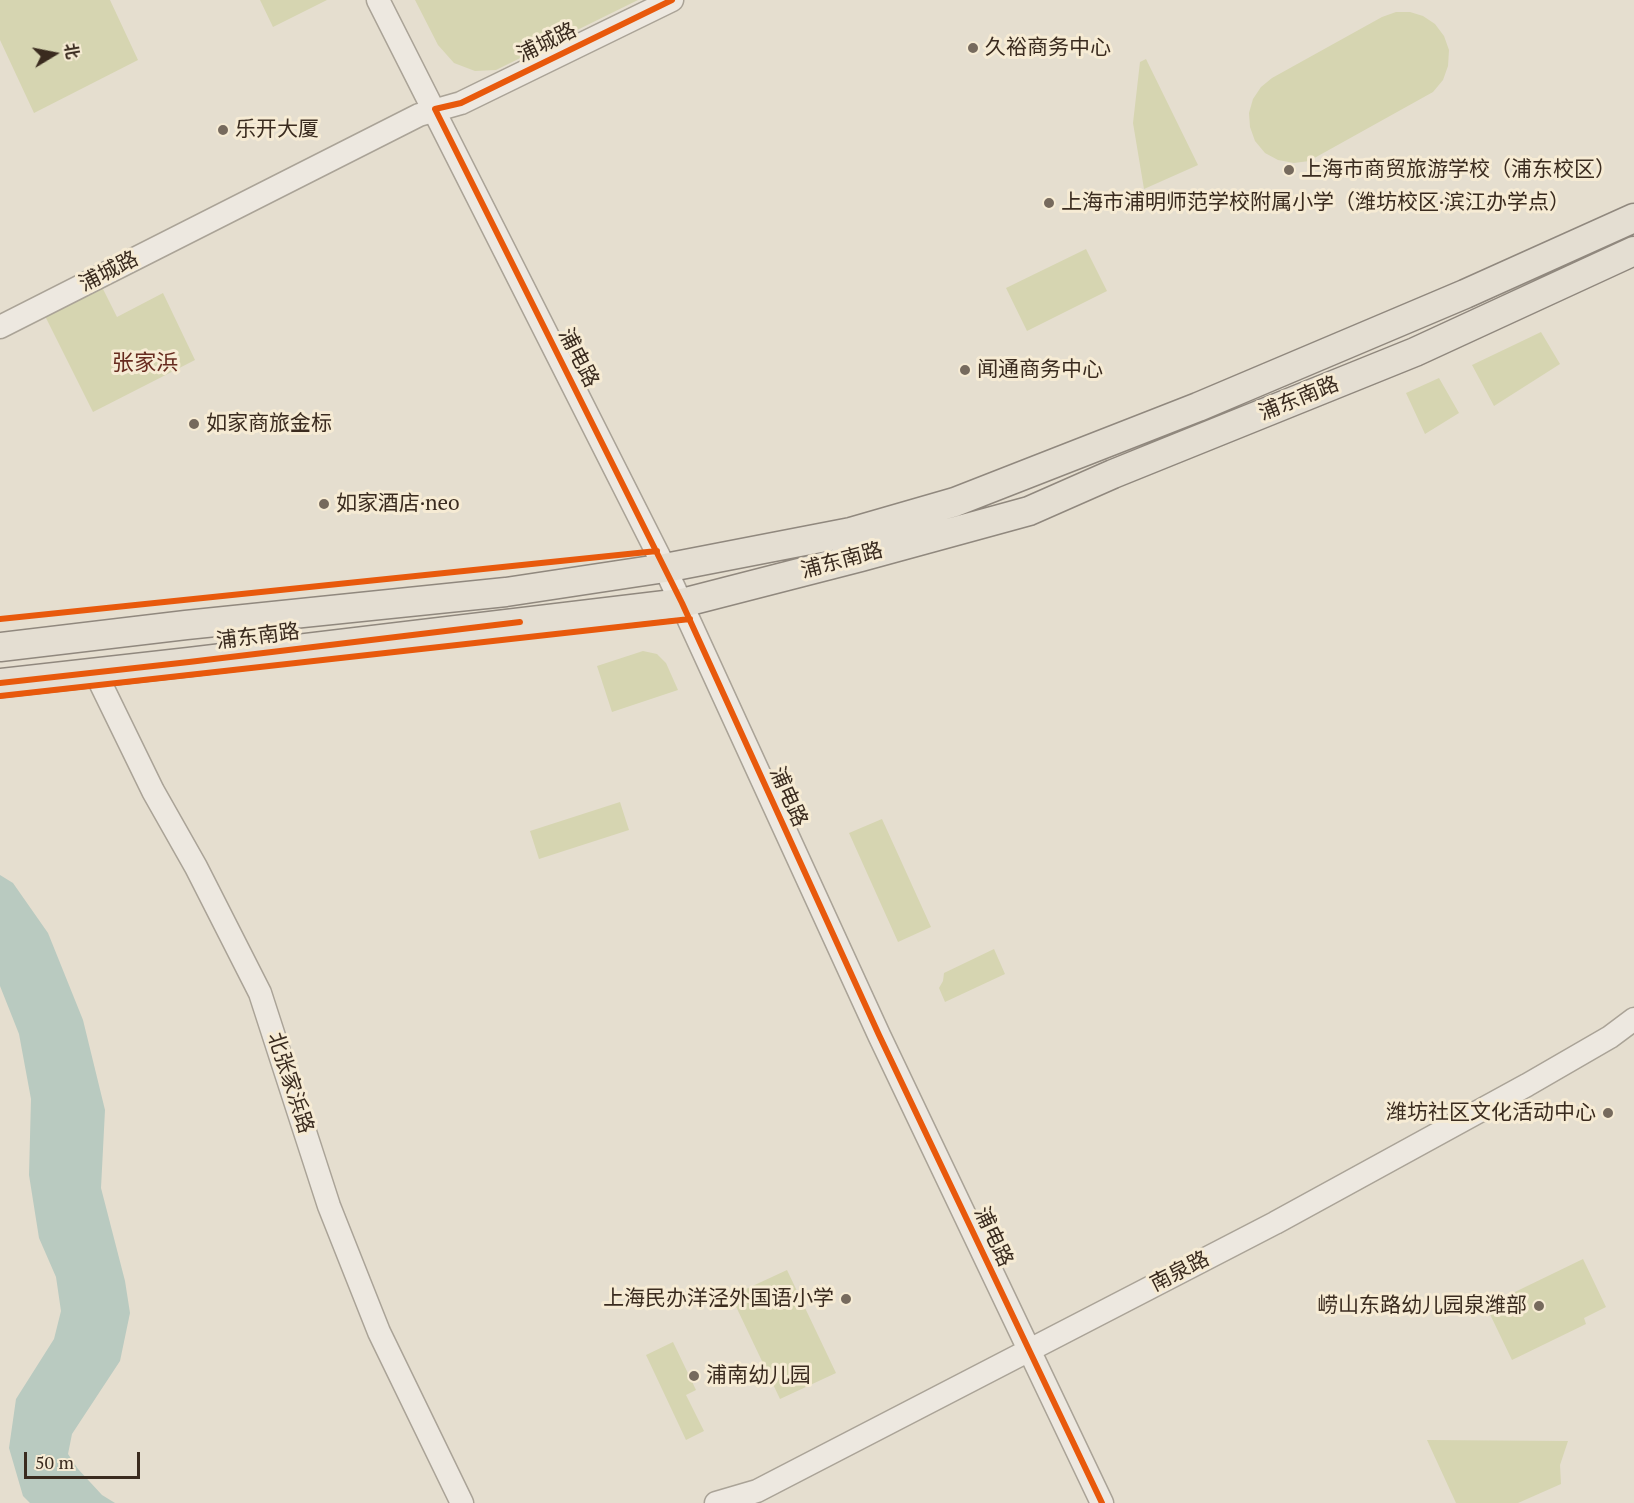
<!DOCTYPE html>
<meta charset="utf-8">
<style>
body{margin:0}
#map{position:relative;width:1634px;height:1503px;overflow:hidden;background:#e5decf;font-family:"PT Serif","Noto Sans SC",serif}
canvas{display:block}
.north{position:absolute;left:24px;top:24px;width:60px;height:60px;-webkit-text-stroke:4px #f6ebd4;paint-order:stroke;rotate:80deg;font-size:16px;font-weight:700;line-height:24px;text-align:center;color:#3a2b1f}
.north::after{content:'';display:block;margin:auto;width:21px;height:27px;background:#3a2b1f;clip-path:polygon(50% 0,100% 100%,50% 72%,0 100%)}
.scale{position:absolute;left:24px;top:1452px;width:116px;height:27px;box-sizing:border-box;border:3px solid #3a2b1f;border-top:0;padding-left:8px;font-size:18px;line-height:21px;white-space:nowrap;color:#3a2b1f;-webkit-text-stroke:4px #f6ebd4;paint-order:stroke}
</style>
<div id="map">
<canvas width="1634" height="1503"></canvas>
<div class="north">北</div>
<div class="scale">50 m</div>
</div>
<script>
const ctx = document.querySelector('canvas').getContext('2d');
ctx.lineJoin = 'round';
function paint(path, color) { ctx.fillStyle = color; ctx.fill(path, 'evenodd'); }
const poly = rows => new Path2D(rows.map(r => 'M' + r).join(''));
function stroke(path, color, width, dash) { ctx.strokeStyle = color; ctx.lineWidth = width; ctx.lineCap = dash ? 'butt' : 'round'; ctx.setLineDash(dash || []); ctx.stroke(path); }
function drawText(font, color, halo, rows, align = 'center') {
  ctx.font = font + ' "PT Serif","Noto Sans SC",serif'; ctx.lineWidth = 6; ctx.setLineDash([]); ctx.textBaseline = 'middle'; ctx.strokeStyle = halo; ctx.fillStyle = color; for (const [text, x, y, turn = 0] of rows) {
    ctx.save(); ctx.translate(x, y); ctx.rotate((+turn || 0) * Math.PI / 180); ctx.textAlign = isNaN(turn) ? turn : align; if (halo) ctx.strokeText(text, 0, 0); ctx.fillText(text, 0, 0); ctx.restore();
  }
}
const green = poly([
 [0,0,110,0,138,60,34,113,0,40],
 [260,0,327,0,273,27],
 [415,0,638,0,496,70,475,71,454,63,438,45],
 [1396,12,1410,12,1423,16,1435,24,1444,36,1449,50,1448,66,1443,80,1433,92,1309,161,1294,163,1278,160,1265,153,1255,141,1250,127,1249,113,1253,99,1261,87,1272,78,1382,17],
 [1146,59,1198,165,1144,189,1133,123,1140,62],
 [1086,249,1107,291,1027,331,1006,288],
 [101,285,117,317,163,293,195,360,93,412,44,314],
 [1541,332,1560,364,1494,406,1472,365],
 [1439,378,1459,413,1425,434,1406,393],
 [643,651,657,654,666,663,678,690,612,712,597,666],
 [620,802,629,830,539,859,530,831],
 [882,819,931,927,898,942,849,833],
 [994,949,1005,974,945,1002,939,988,943,981,944,973],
 [1583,1259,1606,1307,1584,1318,1586,1324,1512,1360,1486,1306],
 [787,1270,836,1373,780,1399,731,1296],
 [673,1342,696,1390,686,1395,704,1431,686,1440,646,1355],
 [1427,1440,1568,1441,1560,1465,1561,1484,1518,1503,1456,1503]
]);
const water = poly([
 [0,875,13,883,48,933,83,1020,105,1110,101,1188,125,1281,130,1313,120,1361,72,1434,68,1454,78,1469,102,1495,115,1503,30,1503,23,1496,9,1448,16,1399,54,1339,61,1311,56,1277,39,1238,29,1175,31,1099,19,1034,0,986]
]);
const minor = poly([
 [378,0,665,568,879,1035,1102,1503],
 [0,327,419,115,461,103,672,0],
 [95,672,153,791,196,867,260,993,329,1206,379,1332,462,1503],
 [716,1503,757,1491,1275,1223,1527,1085,1610,1037,1634,1019]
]);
const major = poly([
 [0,647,186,625,506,592,665,568,851,532,955,502,1198,407,1465,294,1634,218],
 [0,683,189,662,682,603,861,557,1029,511,1113,474,1415,352,1634,251]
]);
const cycleway = poly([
 [672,0,461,103,435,109,682,603,879,1035,1102,1503],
 [0,619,657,551],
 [0,683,189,662,520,622],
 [0,696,690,619]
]);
const markers = [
 [973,48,6,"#766a5d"],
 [223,130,6,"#766a5d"],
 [1289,170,6,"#766a5d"],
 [1049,203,6,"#766a5d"],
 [965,370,6,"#766a5d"],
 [194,424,6,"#766a5d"],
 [324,504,6,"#766a5d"],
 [1608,1113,6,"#766a5d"],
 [846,1299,6,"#766a5d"],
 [1539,1306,6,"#766a5d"],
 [694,1376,6,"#766a5d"]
];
const streetNames = [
 ["浦城路",547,43,-26],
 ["浦城路",109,272,-27],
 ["浦电路",578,358,63],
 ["浦东南路",1299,399,-22],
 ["浦东南路",842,561,-15],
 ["浦东南路",258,637,-7],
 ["浦电路",788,797,66],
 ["北张家浜路",290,1083,72],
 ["浦电路",993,1237,65],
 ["南泉路",1180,1272,-27]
];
const poiNames = [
 ["久裕商务中心",985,48],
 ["乐开大厦",235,130],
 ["上海市商贸旅游学校（浦东校区）",1301,170],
 ["上海市浦明师范学校附属小学（潍坊校区·滨江办学点）",1061,203],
 ["闻通商务中心",977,370],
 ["如家商旅金标",206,424],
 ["如家酒店·neo",336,504],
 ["潍坊社区文化活动中心",1596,1113,"right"],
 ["上海民办洋泾外国语小学",834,1299,"right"],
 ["崂山东路幼儿园泉潍部",1527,1306,"right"],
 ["浦南幼儿园",706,1376]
];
const neighbourhoodNames = [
 ["张家浜",145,364]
];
paint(green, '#d6d5b1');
paint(water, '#b9cac0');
stroke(minor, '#aaa397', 25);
stroke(major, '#90887e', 31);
stroke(minor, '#ede8e0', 22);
stroke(major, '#e4ded2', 28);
stroke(cycleway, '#e8590c', 6);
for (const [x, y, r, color] of markers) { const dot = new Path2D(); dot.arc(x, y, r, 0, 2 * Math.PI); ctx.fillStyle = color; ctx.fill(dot); stroke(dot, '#f6ebd4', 2); }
drawText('21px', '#3a2b1f', '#f6ebd4', streetNames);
drawText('21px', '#3a2b1f', '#f6ebd4', poiNames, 'left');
drawText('22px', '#672a1e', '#f6ebd4', neighbourhoodNames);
</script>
